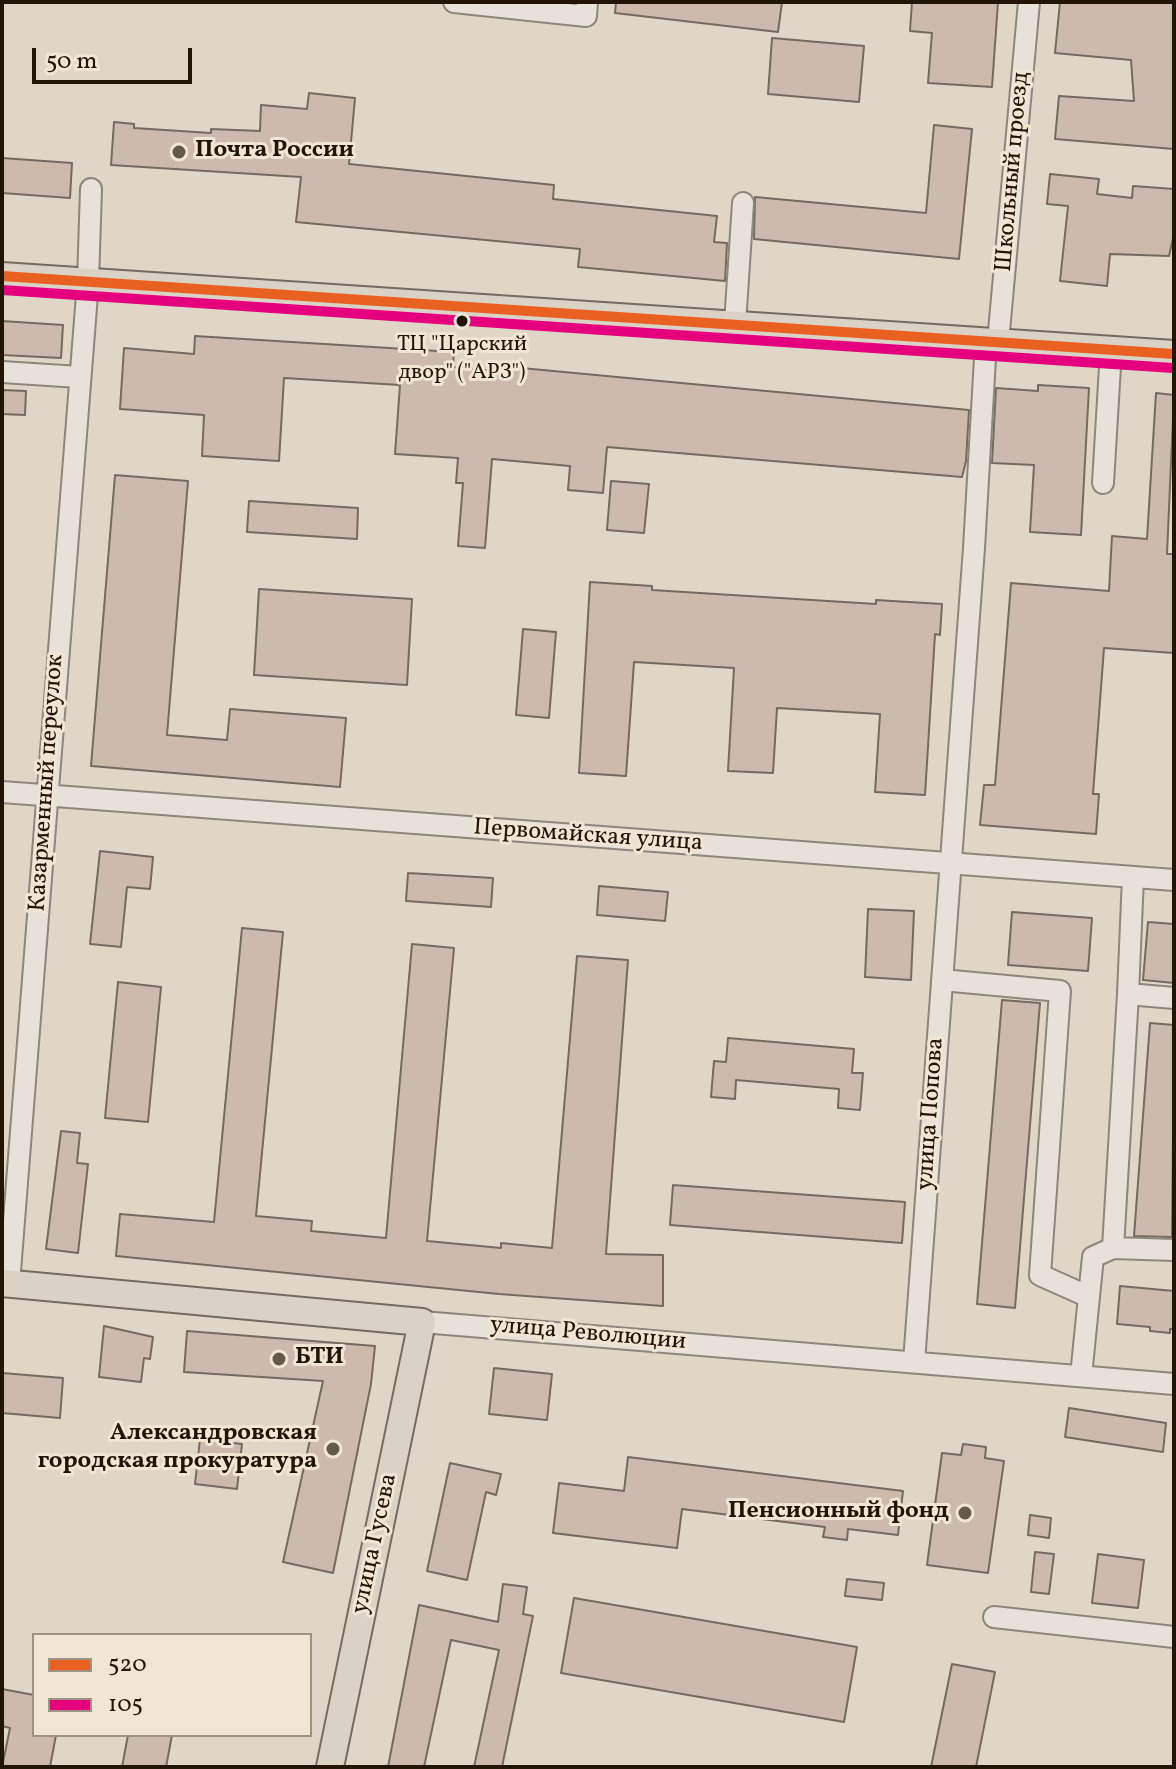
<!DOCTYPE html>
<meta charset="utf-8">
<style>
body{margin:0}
#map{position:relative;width:1176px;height:1769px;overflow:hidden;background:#e0d6c8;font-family:Vollkorn,serif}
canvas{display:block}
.frame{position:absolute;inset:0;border:4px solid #211507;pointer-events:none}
.legend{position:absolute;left:32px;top:1633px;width:280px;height:104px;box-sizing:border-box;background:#f1e5d4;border:2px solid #9e9282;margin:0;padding:10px 14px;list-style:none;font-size:24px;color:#211507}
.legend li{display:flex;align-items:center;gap:16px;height:40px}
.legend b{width:40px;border:2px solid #9e9282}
.scale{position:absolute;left:32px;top:48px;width:160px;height:36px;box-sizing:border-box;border:4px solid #211507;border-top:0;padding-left:10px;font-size:24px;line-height:28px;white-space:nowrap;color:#211507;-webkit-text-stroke:6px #f1e5d4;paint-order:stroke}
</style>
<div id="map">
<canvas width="1176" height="1769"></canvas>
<div class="frame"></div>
<ul class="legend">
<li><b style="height:10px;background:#e86121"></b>520</li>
<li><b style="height:10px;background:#e5007d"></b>105</li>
</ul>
<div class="scale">50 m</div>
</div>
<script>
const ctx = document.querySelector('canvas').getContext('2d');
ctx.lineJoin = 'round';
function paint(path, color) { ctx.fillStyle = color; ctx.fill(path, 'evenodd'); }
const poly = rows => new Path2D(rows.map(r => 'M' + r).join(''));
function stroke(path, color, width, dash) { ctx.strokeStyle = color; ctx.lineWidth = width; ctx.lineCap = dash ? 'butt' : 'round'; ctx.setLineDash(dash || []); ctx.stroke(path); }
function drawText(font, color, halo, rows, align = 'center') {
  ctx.font = font + ' Vollkorn,serif'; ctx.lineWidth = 6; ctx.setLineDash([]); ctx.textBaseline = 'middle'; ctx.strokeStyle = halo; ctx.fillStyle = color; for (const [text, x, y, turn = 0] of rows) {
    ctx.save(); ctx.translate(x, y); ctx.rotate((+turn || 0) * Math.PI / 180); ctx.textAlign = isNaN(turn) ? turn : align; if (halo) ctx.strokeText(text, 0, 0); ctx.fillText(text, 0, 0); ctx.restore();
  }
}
const building = poly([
 [616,2,782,2,778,32,615,13,616,2],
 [912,2,998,2,992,87,928,83,932,33,910,31,912,2],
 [1060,2,1174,2,1174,149,1055,139,1059,96,1134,101,1131,60,1055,53,1060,2],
 [772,38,864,46,859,102,768,94,772,38],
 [309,93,355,98,349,164,554,185,553,199,717,216,714,242,727,243,725,281,578,267,580,249,296,222,301,177,111,165,114,122,134,124,134,128,211,133,211,129,260,131,261,105,307,109,309,93],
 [934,125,972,129,959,259,754,239,755,197,926,213,934,125],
 [2,158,72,163,70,198,2,193,2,158],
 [1050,174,1099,179,1097,194,1132,198,1133,186,1174,189,1174,234,1169,256,1110,254,1107,286,1060,281,1068,206,1047,204,1050,174],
 [2,321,63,325,61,358,2,355,2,321],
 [195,336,454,352,453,367,499,371,500,366,969,410,966,461,962,477,607,447,603,493,568,490,570,466,492,459,485,548,458,546,463,483,456,483,458,458,395,454,400,385,284,378,279,461,202,456,204,415,120,409,124,348,194,354,195,336],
 [1038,385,1089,388,1081,535,1030,532,1034,465,992,463,996,388,1038,391,1038,385],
 [2,390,26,391,25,415,2,414,2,390],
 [1156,393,1174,395,1167,554,1174,554,1174,653,1104,648,1093,794,1099,794,1096,834,980,825,984,785,995,785,1011,583,1109,591,1112,536,1147,539,1156,393],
 [115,475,188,481,167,735,227,740,230,709,346,718,340,787,91,766,115,475],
 [611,481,649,484,644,533,607,530,611,481],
 [249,501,358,508,357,539,247,532,249,501],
 [590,582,652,586,652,590,876,604,876,600,942,604,940,635,935,634,925,795,875,792,880,714,777,708,773,773,728,771,734,668,634,662,626,776,579,773,590,582],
 [259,589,412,599,407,685,254,675,259,589],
 [523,629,556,632,549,718,516,715,523,629],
 [100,851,153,857,150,889,127,887,121,947,90,944,100,851],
 [408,873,493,878,491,907,406,901,408,873],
 [599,886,668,892,665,921,597,915,599,886],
 [868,909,914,911,911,980,865,977,868,909],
 [1012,912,1092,918,1088,971,1008,965,1012,912],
 [1148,922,1174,924,1174,983,1143,980,1148,922],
 [242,928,283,932,256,1216,312,1221,311,1231,386,1238,412,944,454,948,427,1241,501,1248,501,1243,552,1248,577,956,628,960,606,1254,663,1255,663,1306,499,1294,116,1256,120,1214,214,1222,242,928],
 [118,982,161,987,148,1122,105,1118,118,982],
 [1002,1000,1040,1003,1015,1308,977,1304,1002,1000],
 [1150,1023,1174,1025,1172,1237,1134,1236,1150,1023],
 [728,1038,854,1049,852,1073,863,1073,860,1110,838,1108,839,1089,736,1080,735,1099,711,1097,714,1061,726,1062,728,1038],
 [61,1131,80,1133,77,1163,88,1164,78,1253,46,1249,61,1131],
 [673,1185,905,1202,902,1243,670,1225,673,1185],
 [1120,1286,1174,1291,1174,1329,1170,1329,1170,1333,1150,1331,1150,1327,1117,1324,1120,1286],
 [104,1326,153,1337,150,1359,144,1358,141,1382,99,1377,104,1326],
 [187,1331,375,1346,371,1384,333,1573,283,1562,323,1381,184,1372,187,1331],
 [494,1368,552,1374,547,1420,489,1414,494,1368],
 [2,1373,63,1378,60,1418,2,1413,2,1373],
 [1069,1408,1166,1423,1163,1452,1065,1437,1069,1408],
 [200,1439,242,1444,237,1489,195,1484,200,1439],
 [963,1444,986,1447,985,1458,1004,1461,988,1573,927,1565,942,1453,961,1455,963,1444],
 [628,1457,903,1491,898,1535,848,1529,847,1540,823,1537,825,1527,682,1509,677,1548,553,1533,559,1483,624,1491,628,1457],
 [450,1463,501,1474,496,1495,486,1492,467,1580,427,1571,450,1463],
 [1030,1515,1051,1518,1049,1538,1028,1535,1030,1515],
 [1035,1552,1054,1554,1049,1594,1031,1592,1035,1552],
 [1098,1554,1144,1560,1138,1608,1092,1603,1098,1554],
 [847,1579,884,1583,882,1600,845,1596,847,1579],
 [503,1584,527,1587,523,1614,533,1616,502,1767,474,1767,499,1650,451,1640,424,1767,388,1767,419,1605,498,1622,503,1584],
 [574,1598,857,1647,844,1722,561,1673,574,1598],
 [952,1664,995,1672,976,1767,931,1767,952,1664],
 [2,1689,34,1695,34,1735,56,1735,50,1767,2,1767,10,1728,2,1726,2,1689],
 [128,1735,172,1735,166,1767,122,1767,128,1735]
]);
const minor = poly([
 [454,2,586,16,587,2],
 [735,324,743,203],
 [998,342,1029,2],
 [2,372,79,377],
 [1103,483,1111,350],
 [2,792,1174,880],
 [1133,877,1128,994,1174,998],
 [942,980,1060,991,1040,1275,1087,1296],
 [1113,1248,1128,994],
 [9,1284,88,282,91,189],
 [422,1322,1174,1384],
 [914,1362,974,548,986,341],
 [1081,1376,1093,1257,1113,1248,1174,1250],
 [994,1617,1174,1637]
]);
const major = poly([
 [2,276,1174,354],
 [2,1283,422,1322,330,1767]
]);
const bus1 = poly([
 [2,276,1174,354]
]);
const bus2 = poly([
 [2,290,1173,368]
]);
const markers = [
 [179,152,8,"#64594b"],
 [462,321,7,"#211507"],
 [279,1359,8,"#64594b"],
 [333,1449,8,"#64594b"],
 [965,1513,8,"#64594b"]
];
const busNames = [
 ["ТЦ \"Царский",462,346],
 ["двор\" (\"АРЗ\")",462,374]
];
const poiNames = [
 ["Почта России",195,152],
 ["БТИ",295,1359],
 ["Александровская",317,1435,"right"],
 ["городская прокуратура",317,1463,"right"],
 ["Пенсионный фонд",949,1513,"right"]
];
const streetNames = [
 ["Школьный проезд",1014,172,-85],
 ["Казарменный переулок",48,783,-86],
 ["Первомайская улица",588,837,4],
 ["улица Попова",932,1114,-86],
 ["улица Революции",588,1335,5],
 ["улица Гусева",376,1544,-78]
];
paint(building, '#cdbaaf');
stroke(building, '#736b62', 2);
stroke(minor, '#8d867c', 24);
stroke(major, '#736b62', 30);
stroke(minor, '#e7e1da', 20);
stroke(major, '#dad2c5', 26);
stroke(bus1, '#e86121', 10);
stroke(bus2, '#e5007d', 10);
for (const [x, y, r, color] of markers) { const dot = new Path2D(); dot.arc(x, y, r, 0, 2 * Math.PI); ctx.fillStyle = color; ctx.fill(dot); stroke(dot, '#f1e5d4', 3); }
drawText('22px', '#211507', '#f1e5d4', busNames);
drawText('bold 24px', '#211507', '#f1e5d4', poiNames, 'left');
drawText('24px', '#211507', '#f1e5d4', streetNames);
</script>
